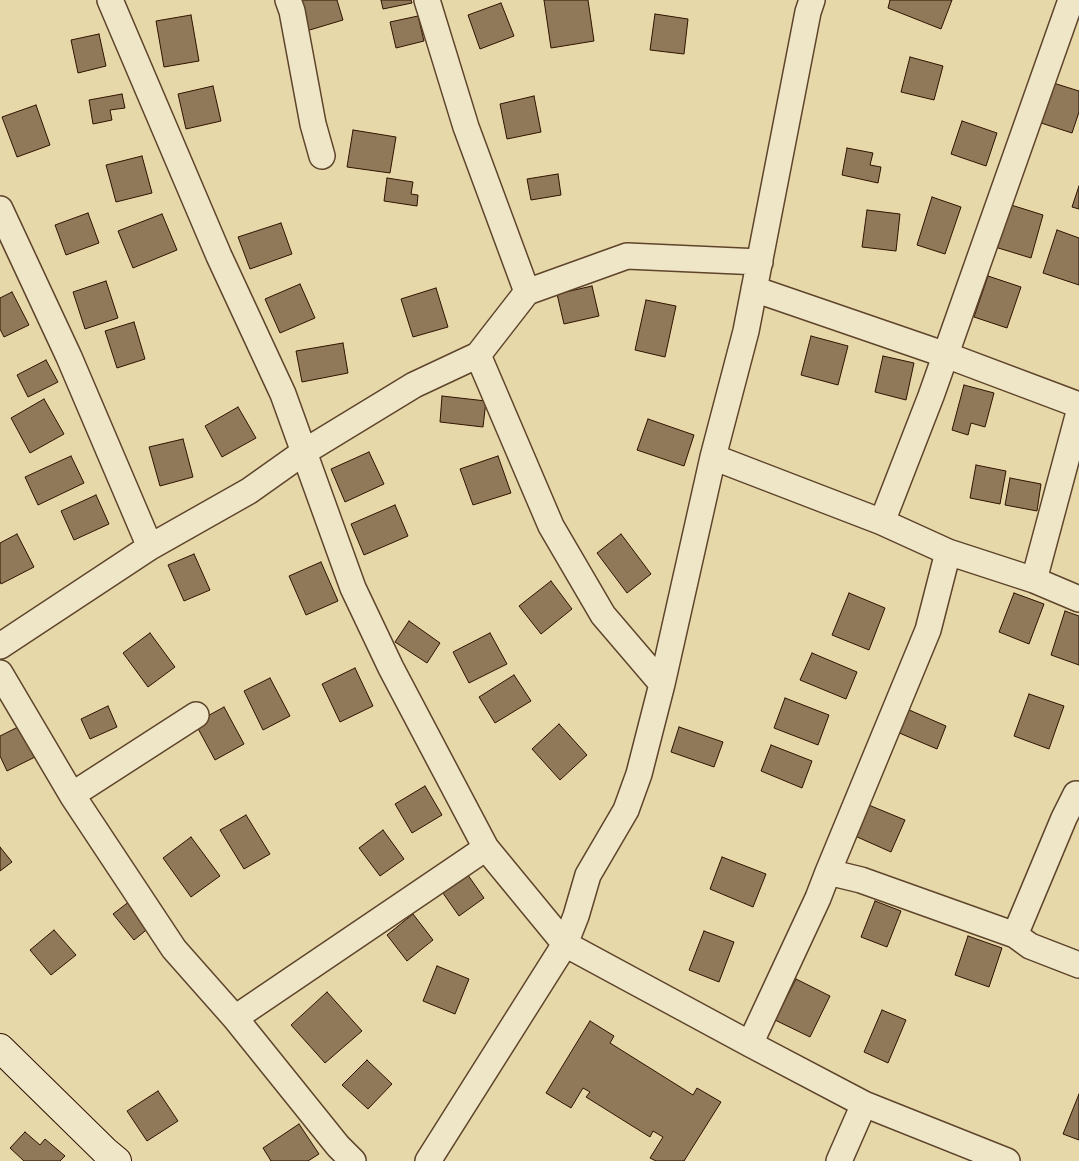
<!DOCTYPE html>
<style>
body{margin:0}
canvas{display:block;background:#e7d8aa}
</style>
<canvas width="1079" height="1161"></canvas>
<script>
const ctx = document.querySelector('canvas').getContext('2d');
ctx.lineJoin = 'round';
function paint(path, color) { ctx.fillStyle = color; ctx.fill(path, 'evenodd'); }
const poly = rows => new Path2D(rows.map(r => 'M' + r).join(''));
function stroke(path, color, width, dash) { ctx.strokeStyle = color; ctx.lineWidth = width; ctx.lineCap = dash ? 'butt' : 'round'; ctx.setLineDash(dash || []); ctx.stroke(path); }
const building = poly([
 [293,0,337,0,343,20,303,32,293,0],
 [381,0,411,0,412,3,383,9,381,0],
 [544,0,588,0,594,41,551,48,544,0],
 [890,0,952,0,941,29,888,8,890,0],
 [501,3,514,36,480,49,468,15,501,3],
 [655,14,688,19,684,54,650,50,655,14],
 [191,15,199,61,164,67,156,21,191,15],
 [418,16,424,41,396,48,390,22,418,16],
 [99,34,106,66,78,73,71,40,99,34],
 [910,57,943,66,934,100,901,92,910,57],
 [1050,82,1079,91,1079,112,1072,133,1038,122,1050,82],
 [213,86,221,121,186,129,178,94,213,86],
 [122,94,125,108,110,110,112,120,93,124,89,100,122,94],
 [534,96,541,132,507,139,500,104,534,96],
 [36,105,50,145,17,157,2,117,36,105],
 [962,121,997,133,986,166,951,154,962,121],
 [353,130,396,137,390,173,347,167,353,130],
 [847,148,873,153,870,165,881,167,878,183,842,175,847,148],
 [142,156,152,193,116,202,106,165,142,156],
 [558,174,561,195,531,200,527,179,558,174],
 [387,178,413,182,411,194,418,195,417,206,384,201,387,178],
 [1079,186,1079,209,1072,207,1079,186],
 [932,197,961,207,945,254,917,245,932,197],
 [1008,204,1043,215,1031,258,995,247,1008,204],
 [867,210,900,214,896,251,862,247,867,210],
 [88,213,99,243,66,255,55,225,88,213],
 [162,214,177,250,133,268,118,231,162,214],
 [281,223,292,254,250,269,238,237,281,223],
 [1057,230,1079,238,1079,285,1043,273,1057,230],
 [988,276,1021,287,1007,328,974,317,988,276],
 [106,281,118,318,85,329,73,292,106,281],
 [300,284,315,318,280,333,265,299,300,284],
 [592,286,599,316,564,324,557,294,592,286],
 [436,288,448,327,413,337,401,299,436,288],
 [12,292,29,325,4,337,0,329,0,298,12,292],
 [646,300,676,306,665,357,635,350,646,300],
 [134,322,145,359,117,368,105,331,134,322],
 [811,336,848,346,838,385,801,375,811,336],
 [343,343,348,373,302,382,296,351,343,343],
 [883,356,914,363,906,400,875,392,883,356],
 [46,360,58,382,28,397,17,375,46,360],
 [964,385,994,393,985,427,971,423,968,435,952,430,964,385],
 [442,396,486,401,483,427,440,422,442,396],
 [44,399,64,434,30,453,11,418,44,399],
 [238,407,256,438,222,457,205,426,238,407],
 [648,419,694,435,684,466,637,450,648,419],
 [183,439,193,477,160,486,149,447,183,439],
 [369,452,384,484,345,502,331,469,369,452],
 [71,456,84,483,38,505,25,477,71,456],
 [498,456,511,493,473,505,460,469,498,456],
 [976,465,1006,471,1000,504,970,498,976,465],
 [1010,478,1041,484,1037,511,1005,505,1010,478],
 [96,495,109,524,74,540,61,511,96,495],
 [395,505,408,536,364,555,351,524,395,505],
 [17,534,34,567,1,584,0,581,0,543,17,534],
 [621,534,651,574,627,593,597,553,621,534],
 [194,554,210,590,184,601,168,565,194,554],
 [321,562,338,601,306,615,289,576,321,562],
 [551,581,572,609,541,634,519,606,551,581],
 [849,593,885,608,869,650,832,635,849,593],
 [1014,593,1044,604,1029,644,999,632,1014,593],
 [1065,611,1079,616,1079,665,1051,655,1065,611],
 [409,621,440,643,427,663,395,642,409,621],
 [150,633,175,667,148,687,123,653,150,633],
 [490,633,507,664,469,683,453,652,490,633],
 [812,653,857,672,846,699,800,680,812,653],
 [355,668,373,706,340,722,322,684,355,668],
 [514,675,531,701,495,723,479,697,514,675],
 [270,678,290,716,263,730,244,691,270,678],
 [1029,694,1064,706,1049,749,1014,736,1029,694],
 [785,698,829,715,818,745,774,728,785,698],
 [108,706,117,727,90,739,81,719,108,706],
 [900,706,946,726,937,749,890,729,900,706],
 [224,707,244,744,215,760,195,723,224,707],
 [559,724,587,755,560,780,532,749,559,724],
 [22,725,37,756,7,771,0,756,0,736,22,725],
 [679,727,723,742,714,767,671,752,679,727],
 [771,745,812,761,802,788,761,771,771,745],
 [425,786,442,815,412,833,395,804,425,786],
 [859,801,905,820,891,852,846,832,859,801],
 [246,815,270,854,244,869,220,830,246,815],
 [383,830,404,859,380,876,359,848,383,830],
 [191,837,220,876,191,897,163,858,191,837],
 [0,847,12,862,0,871,0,847],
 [722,857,766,874,753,907,710,889,722,857],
 [463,868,484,898,459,916,438,886,463,868],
 [130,901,150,927,134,940,113,914,130,901],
 [875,901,901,911,887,947,861,937,875,901],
 [413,914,433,940,407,961,387,935,413,914],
 [54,930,76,955,51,975,30,950,54,930],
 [704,931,734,942,719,982,689,970,704,931],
 [968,936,1002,948,989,987,955,975,968,936],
 [437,966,469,979,455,1014,423,1001,437,966],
 [796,979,830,996,810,1037,775,1020,796,979],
 [327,992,362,1031,325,1063,291,1025,327,992],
 [882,1010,906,1020,888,1063,864,1052,882,1010],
 [590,1021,614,1036,610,1043,693,1095,697,1088,721,1102,684,1161,656,1161,650,1158,663,1137,653,1131,650,1137,586,1097,590,1092,583,1088,571,1108,546,1093,590,1021],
 [367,1060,392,1084,368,1109,342,1085,367,1060],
 [158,1091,178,1121,147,1141,127,1111,158,1091],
 [1079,1094,1079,1140,1063,1134,1079,1094],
 [299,1124,319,1154,308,1161,271,1161,263,1148,299,1124],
 [25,1132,40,1145,45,1139,65,1156,60,1161,24,1161,10,1148,25,1132]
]);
const street = poly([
 [110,0,219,256,283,394,353,588,391,668,486,848,565,944,576,916,588,875,626,810,639,774,662,684,713,457,746,331,808,12,812,0],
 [288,0,292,11,313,124,322,156],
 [427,0,466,127,527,292],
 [0,209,69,357,150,547],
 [754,289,946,355,1079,405],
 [478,355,551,526,603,615,662,684],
 [713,457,882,522,948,552,1034,580,1079,599],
 [882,522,931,396,1071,0],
 [1034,580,1079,412],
 [0,646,150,547,249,491,304,452,414,385,478,355,527,292,627,256,760,262],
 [0,673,72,795,174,949,235,1018,338,1146,353,1161],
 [72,795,196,715],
 [828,872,928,630,948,552],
 [1015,935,1064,818,1076,794,1079,795],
 [235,1018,486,848],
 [750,1044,818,898,828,872,861,880,1015,935,1030,946,1079,965],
 [428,1161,565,944,750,1044,864,1104,1007,1161],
 [839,1161,864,1104]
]);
const secondary = poly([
 [0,1048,105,1151,117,1161]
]);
paint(building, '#8f7958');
stroke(building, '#301300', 1);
stroke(street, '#5e442a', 28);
stroke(secondary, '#301300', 30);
stroke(street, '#efe6c8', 25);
stroke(secondary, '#efe6c8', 28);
</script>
